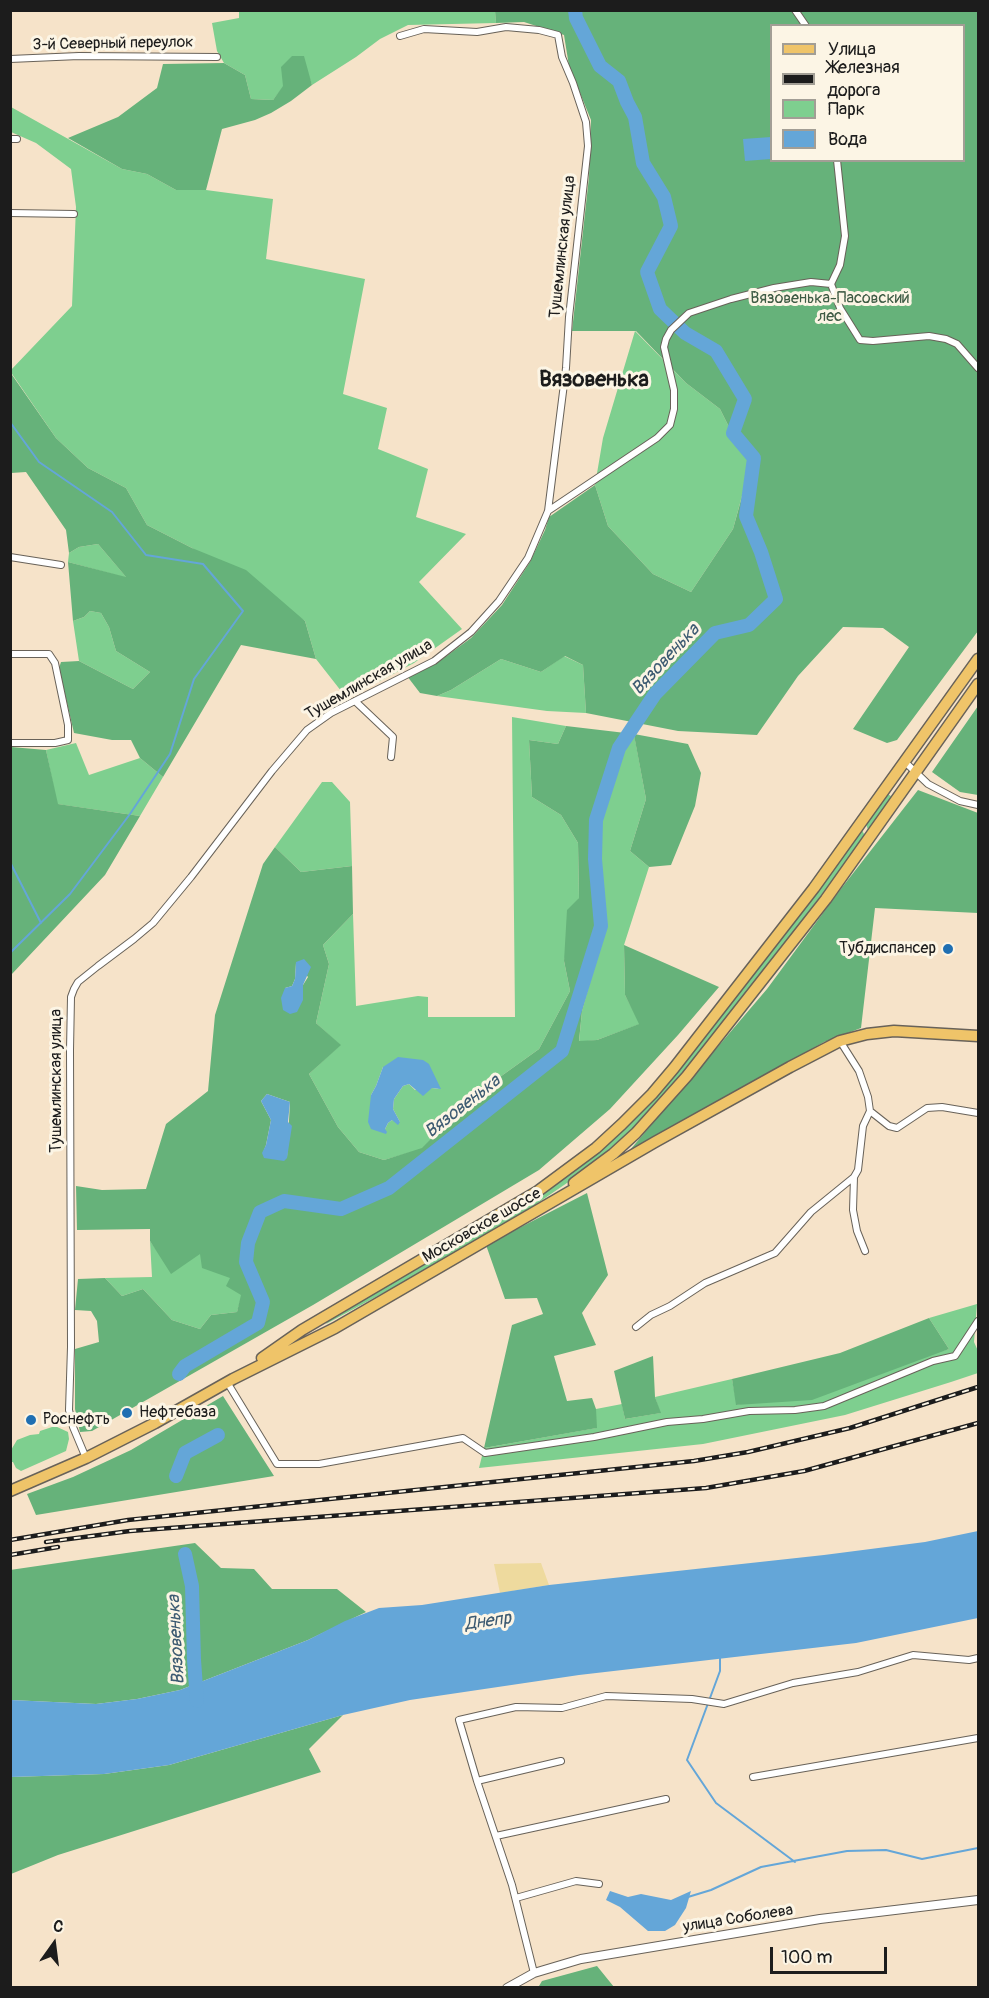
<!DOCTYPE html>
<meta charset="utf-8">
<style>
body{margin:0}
#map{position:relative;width:989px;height:1998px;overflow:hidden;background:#f6e3c9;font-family:Pangolin,sans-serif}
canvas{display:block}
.frame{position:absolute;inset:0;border:12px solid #1c1c1c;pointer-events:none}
.legend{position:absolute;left:770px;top:24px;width:195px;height:138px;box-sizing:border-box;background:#fcf5e5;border:2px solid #a29e95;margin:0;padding:8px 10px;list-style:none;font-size:18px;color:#1c1c1c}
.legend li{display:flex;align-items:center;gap:12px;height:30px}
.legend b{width:30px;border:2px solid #a29e95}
.north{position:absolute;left:24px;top:1914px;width:60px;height:60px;-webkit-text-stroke:4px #fcf5e5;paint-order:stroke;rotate:14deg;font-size:16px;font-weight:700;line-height:24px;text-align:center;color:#1c1c1c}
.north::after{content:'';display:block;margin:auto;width:21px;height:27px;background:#1c1c1c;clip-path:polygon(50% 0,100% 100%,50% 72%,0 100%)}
.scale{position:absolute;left:770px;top:1947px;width:117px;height:27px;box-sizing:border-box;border:3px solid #1c1c1c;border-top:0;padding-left:8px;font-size:18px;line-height:21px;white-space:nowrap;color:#1c1c1c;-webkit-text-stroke:4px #fcf5e5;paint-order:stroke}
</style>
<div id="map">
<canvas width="989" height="1998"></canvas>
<div class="frame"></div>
<ul class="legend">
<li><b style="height:8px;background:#efc469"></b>Улица</li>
<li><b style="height:8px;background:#1c1c1c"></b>Железная дорога</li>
<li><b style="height:16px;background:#7ecf8f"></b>Парк</li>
<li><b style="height:16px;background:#64a6d8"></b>Вода</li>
</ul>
<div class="north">С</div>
<div class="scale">100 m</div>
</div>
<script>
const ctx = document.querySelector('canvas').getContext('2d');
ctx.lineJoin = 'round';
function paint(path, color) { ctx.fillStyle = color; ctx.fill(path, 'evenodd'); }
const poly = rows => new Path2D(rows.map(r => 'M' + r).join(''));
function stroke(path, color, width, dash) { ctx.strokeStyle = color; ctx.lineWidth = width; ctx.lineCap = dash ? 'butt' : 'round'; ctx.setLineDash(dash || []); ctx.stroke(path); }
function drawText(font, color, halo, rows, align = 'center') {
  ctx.font = font + ' Pangolin,sans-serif'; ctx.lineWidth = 6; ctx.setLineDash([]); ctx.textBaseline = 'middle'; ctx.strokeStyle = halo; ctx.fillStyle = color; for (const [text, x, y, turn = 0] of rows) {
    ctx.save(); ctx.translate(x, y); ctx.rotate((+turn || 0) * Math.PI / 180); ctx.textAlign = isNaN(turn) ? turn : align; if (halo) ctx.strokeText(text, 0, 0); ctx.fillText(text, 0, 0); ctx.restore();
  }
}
const green = poly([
 [239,10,495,10,496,23,408,25,380,39,356,57,312,85,308,74,284,86,273,100,251,99,245,75,224,63,217,51,212,23,239,18],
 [11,107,122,169,147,174,176,190,206,190,273,199,266,259,365,279,343,394,387,408,378,449,428,469,416,517,466,534,419,582,462,629,414,663,359,692,345,696,316,659,305,621,192,548,147,525,126,488,88,468,56,438,10,371,72,306,76,207,71,169,36,143,11,132],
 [635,331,686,383,720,409,732,433,752,459,733,529,691,592,653,574,608,526,595,485,603,438],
 [98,544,127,578,68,562,69,553,79,547],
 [90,611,101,613,109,627,116,651,150,672,133,689,79,661,73,621,84,617],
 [564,656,583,665,586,713,547,711,437,696,451,690,501,659,541,672],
 [512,717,566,726,558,744,529,740,532,797,561,815,578,843,579,898,564,961,570,991,539,1049,472,1097,422,1149,384,1160,359,1152,338,1127,309,1074,340,1045,316,1023,329,964,323,945,353,914,356,1006,418,996,428,997,428,1017,515,1017],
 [383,1067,440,1089,432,1088,415,1090,409,1084,403,1086,394,1099,393,1109,400,1122,392,1120,388,1123,385,1129,371,1095,376,1086],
 [634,734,646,799,630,851,649,867,624,945,625,995,640,1024,597,1040,579,1042,582,1011,606,926,602,893,602,822,624,750],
 [76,743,89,775,140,758,163,777,140,816,57,804,46,750],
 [322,782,332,782,350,802,352,866,301,872,275,847],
 [888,794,892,797,868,830,866,824],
 [862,830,865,836,773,960,682,1074,632,1129,583,1172,529,1209,431,1267,326,1324,329,1320,517,1211,579,1168,627,1127,653,1100],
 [150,1241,160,1255,200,1253,231,1278,242,1295,237,1312,211,1315,200,1329,172,1320,143,1289,122,1296,105,1278,152,1277],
 [977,1304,974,1342,978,1351,978,1373,951,1382,845,1415,703,1444,479,1468,484,1448,596,1428,596,1409,622,1404,625,1419,660,1413,655,1397,732,1379,737,1405,949,1349,929,1318],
 [55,1426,68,1432,69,1439,66,1451,21,1471,16,1468,13,1462,11,1462,11,1450,17,1440,30,1435,39,1434,40,1431]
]);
const forest = poly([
 [495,11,978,11,978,631,897,740,887,743,853,729,909,647,883,628,843,627,798,676,757,735,678,731,586,713,583,665,565,656,541,672,501,659,451,690,437,696,420,693,407,676,437,663,471,638,502,605,530,562,545,530,549,517,595,485,608,526,653,574,691,592,733,529,752,460,732,433,720,409,686,383,636,331,572,331,589,177,591,120,569,66,564,35,524,22,496,23],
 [772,26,964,26,964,160,772,160],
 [292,56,304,56,312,85,291,101,271,113,255,120,222,129,206,190,176,190,147,174,122,169,68,138,118,117,157,88,163,64,224,63,245,75,251,99,273,100,283,86,281,67],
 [10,372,56,438,88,468,126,488,147,525,192,548,246,570,305,621,316,659,241,645,163,777,140,758,131,740,112,740,74,733,59,668,61,662,79,661,133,689,150,672,116,651,109,627,101,613,90,611,84,617,73,621,68,562,126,577,98,544,79,547,69,553,66,530,26,472,11,473],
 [978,706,978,795,960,792,932,772],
 [566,726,634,734,688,744,701,773,695,806,671,865,649,867,630,851,646,799,634,735,624,751,602,822,602,893,606,926,582,1011,579,1041,597,1040,639,1024,625,995,624,945,719,987,678,1035,610,1109,539,1170,313,1305,92,1431,80,1432,75,1409,75,1349,99,1342,97,1321,91,1311,75,1310,78,1279,105,1278,122,1296,143,1289,172,1320,200,1329,211,1315,237,1312,241,1295,226,1286,230,1278,202,1268,200,1254,171,1274,150,1241,150,1229,77,1230,76,1186,102,1190,146,1189,166,1124,208,1091,215,1015,263,864,275,847,301,872,352,866,353,914,323,945,329,964,316,1023,341,1045,309,1074,338,1127,359,1152,384,1160,422,1148,472,1097,539,1049,570,991,564,961,567,910,579,898,578,843,561,815,532,797,529,740,558,744],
 [296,963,308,977,303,985,303,1000,285,988,292,986,295,979],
 [267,1094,290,1102,287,1157,263,1153,266,1145,271,1120,261,1101],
 [11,747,46,750,58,804,140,816,105,875,11,975],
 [918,790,978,813,978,913,875,908,861,1028,824,1042,624,1157,767,989,840,890],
 [587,1193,608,1275,582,1313,596,1345,554,1356,567,1401,592,1398,596,1409,597,1428,484,1448,512,1325,543,1314,537,1298,505,1299,486,1245],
 [929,1318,949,1349,812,1400,736,1405,732,1379,840,1353],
 [653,1356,655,1397,661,1413,625,1419,614,1371],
 [223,1396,274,1476,36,1515,27,1494,73,1477,131,1450],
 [195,1543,221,1568,254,1569,272,1589,337,1589,366,1612,308,1640,180,1690,137,1699,96,1704,10,1700,10,1570],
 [343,1715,309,1749,321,1772,58,1855,11,1874,11,1777,104,1774,169,1765],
 [597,1966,614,1987,546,1988,539,1986,542,1981]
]);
const sand = poly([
 [541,1563,549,1585,500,1593,494,1564]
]);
const water = poly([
 [771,137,771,159,745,161,743,139],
 [304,959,311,967,303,985,303,1000,297,1012,290,1014,283,1010,281,998,285,988,292,986,295,979,296,962],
 [398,1057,423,1060,429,1064,441,1089,432,1088,423,1096,409,1084,403,1086,394,1099,393,1109,400,1122,398,1125,392,1120,388,1123,385,1129,387,1132,386,1134,371,1129,368,1122,371,1095,376,1086,383,1067],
 [267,1094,290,1102,288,1122,292,1126,287,1158,284,1161,264,1158,262,1153,266,1145,271,1120,261,1101],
 [978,1531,978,1618,856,1643,579,1675,410,1700,343,1715,169,1765,104,1774,11,1777,11,1700,96,1704,137,1699,180,1690,308,1640,345,1621,379,1608,422,1605,549,1585,824,1555,925,1542],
 [610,1891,628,1897,641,1894,671,1900,691,1891,686,1908,675,1925,665,1931,648,1931,620,1907,606,1900]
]);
const stream = poly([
 [10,422,39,462,112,512,146,555,203,564,243,611,194,679,170,754,130,814,70,894,10,953],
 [10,862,41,923],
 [720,1657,720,1671,687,1760,716,1803,795,1862],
 [688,1897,711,1890,761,1867,847,1851,886,1850,922,1859,978,1848]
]);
const river = poly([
 [179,1374,185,1366,258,1323,263,1302,246,1262,248,1243,260,1212,284,1201,341,1209,389,1188,562,1051,601,926,595,859,596,820,619,748,655,694,715,633,749,625,776,599,761,552,746,516,754,458,733,433,745,399,716,351,685,333,660,309,647,272,671,226,664,197,643,163,635,117,627,102,619,81,600,66,576,18,575,10],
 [176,1476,185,1453,218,1435],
 [185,1554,192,1586,194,1660,197,1701]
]);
const minor = poly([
 [795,10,806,26],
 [10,59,79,56,217,57],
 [10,139,17,139],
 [10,213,74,214],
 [831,284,840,265,845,236,837,160],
 [548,511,657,438,670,425,674,409,674,390,664,347,666,339,671,330,689,313,731,299,774,288,811,282,831,284,840,308,860,340,873,341,929,336,946,339,957,344,978,368],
 [10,557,61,565],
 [10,654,49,654,55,663,68,725,68,740,55,743,10,743],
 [355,701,393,737,391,757],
 [905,762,928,784,960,801,978,805],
 [870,1111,889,1126,897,1128,927,1108,942,1107,978,1113],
 [854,1177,853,1210,857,1231,865,1251],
 [636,1327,651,1315,670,1306,705,1283,775,1253,811,1212,854,1177,858,1170,863,1126,870,1111,868,1097,859,1071,840,1041],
 [227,1382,277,1464,319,1464,463,1438,485,1453,594,1437,667,1422,703,1419,749,1411,795,1410,824,1406,933,1361,955,1356,978,1321],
 [86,1458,73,1427,69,1410,71,1347,70,1050,71,997,74,989,78,982,98,966,134,939,153,923,191,877,272,771,307,730,331,713,434,661,471,632,499,601,528,558,548,511,566,368,569,317,588,146,586,122,573,83,562,57,558,35,539,30,506,27,477,32,424,29,400,36],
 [753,1777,978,1738],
 [477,1781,561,1761],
 [496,1836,666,1799],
 [516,1898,576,1881,599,1884],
 [534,1973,512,1885,477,1781,459,1720,516,1707,562,1708,606,1696,692,1699,724,1704,793,1683,858,1672,913,1655,969,1660,978,1658]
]);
const tertiary = poly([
 [507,1988,534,1973,581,1959,820,1919,978,1900]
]);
const primary = poly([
 [574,1183,613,1154,636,1133,687,1076,826,899,978,684],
 [262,1358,302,1330,538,1191,596,1148,622,1124,652,1094,674,1068,814,888,978,659],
 [10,1491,86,1458,155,1423,233,1379,335,1328,655,1142,790,1067,840,1041,867,1034,894,1031,978,1036]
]);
const rail = poly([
 [10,1540,128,1520,694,1461,748,1452,850,1428,978,1387],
 [46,1542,130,1531,706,1488,804,1471,978,1423],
 [10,1555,58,1547]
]);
const markers = [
 [948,949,6,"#1f6fb2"],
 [127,1413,6,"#1f6fb2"],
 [31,1420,6,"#1f6fb2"]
];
const streetNames = [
 ["3-й Северный переулок",113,44,-1],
 ["Тушемлинская улица",563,247,-84],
 ["Тушемлинская улица",369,680,-30],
 ["Тушемлинская улица",57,1081,-90],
 ["Московское шоссе",482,1226,-30],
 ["улица Соболева",738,1919,-9]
];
const parkNames = [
 ["Вязовенька-Пасовский",830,299],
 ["лес",830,317]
];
const poiNames = [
 ["Тубдиспансер",936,949,"right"],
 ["Нефтебаза",139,1413],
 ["Роснефть",43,1420]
];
const waterNames = [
 ["Вязовенька",666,660,-47],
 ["Вязовенька",463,1107,-38],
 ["Днепр",488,1622,-8],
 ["Вязовенька",177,1640,-93]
];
const districtNames = [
 ["Вязовенька",594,380]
];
paint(green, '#7ecf8f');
paint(forest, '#66b27a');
paint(sand, '#eeda9e');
paint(water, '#64a6d8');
stroke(stream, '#64a6d8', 2);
stroke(river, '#64a6d8', 14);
stroke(minor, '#686259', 8);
stroke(tertiary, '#686259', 10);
stroke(primary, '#686259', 13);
stroke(minor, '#fff', 6);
stroke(tertiary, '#fff', 8);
stroke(primary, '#efc469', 10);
stroke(rail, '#1c1c1c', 4.5);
stroke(rail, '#fcf5e5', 2, [7]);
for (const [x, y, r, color] of markers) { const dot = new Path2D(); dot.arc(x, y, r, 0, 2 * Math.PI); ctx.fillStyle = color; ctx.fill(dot); stroke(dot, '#fcf5e5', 2); }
drawText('16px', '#1c1c1c', '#fcf5e5', streetNames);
drawText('16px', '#3e5b44', '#fcf5e5', parkNames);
drawText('16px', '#1c1c1c', '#fcf5e5', poiNames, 'left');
drawText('italic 18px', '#3c5a71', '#fcf5e5', waterNames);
drawText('bold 22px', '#1c1c1c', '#fcf5e5', districtNames);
</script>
